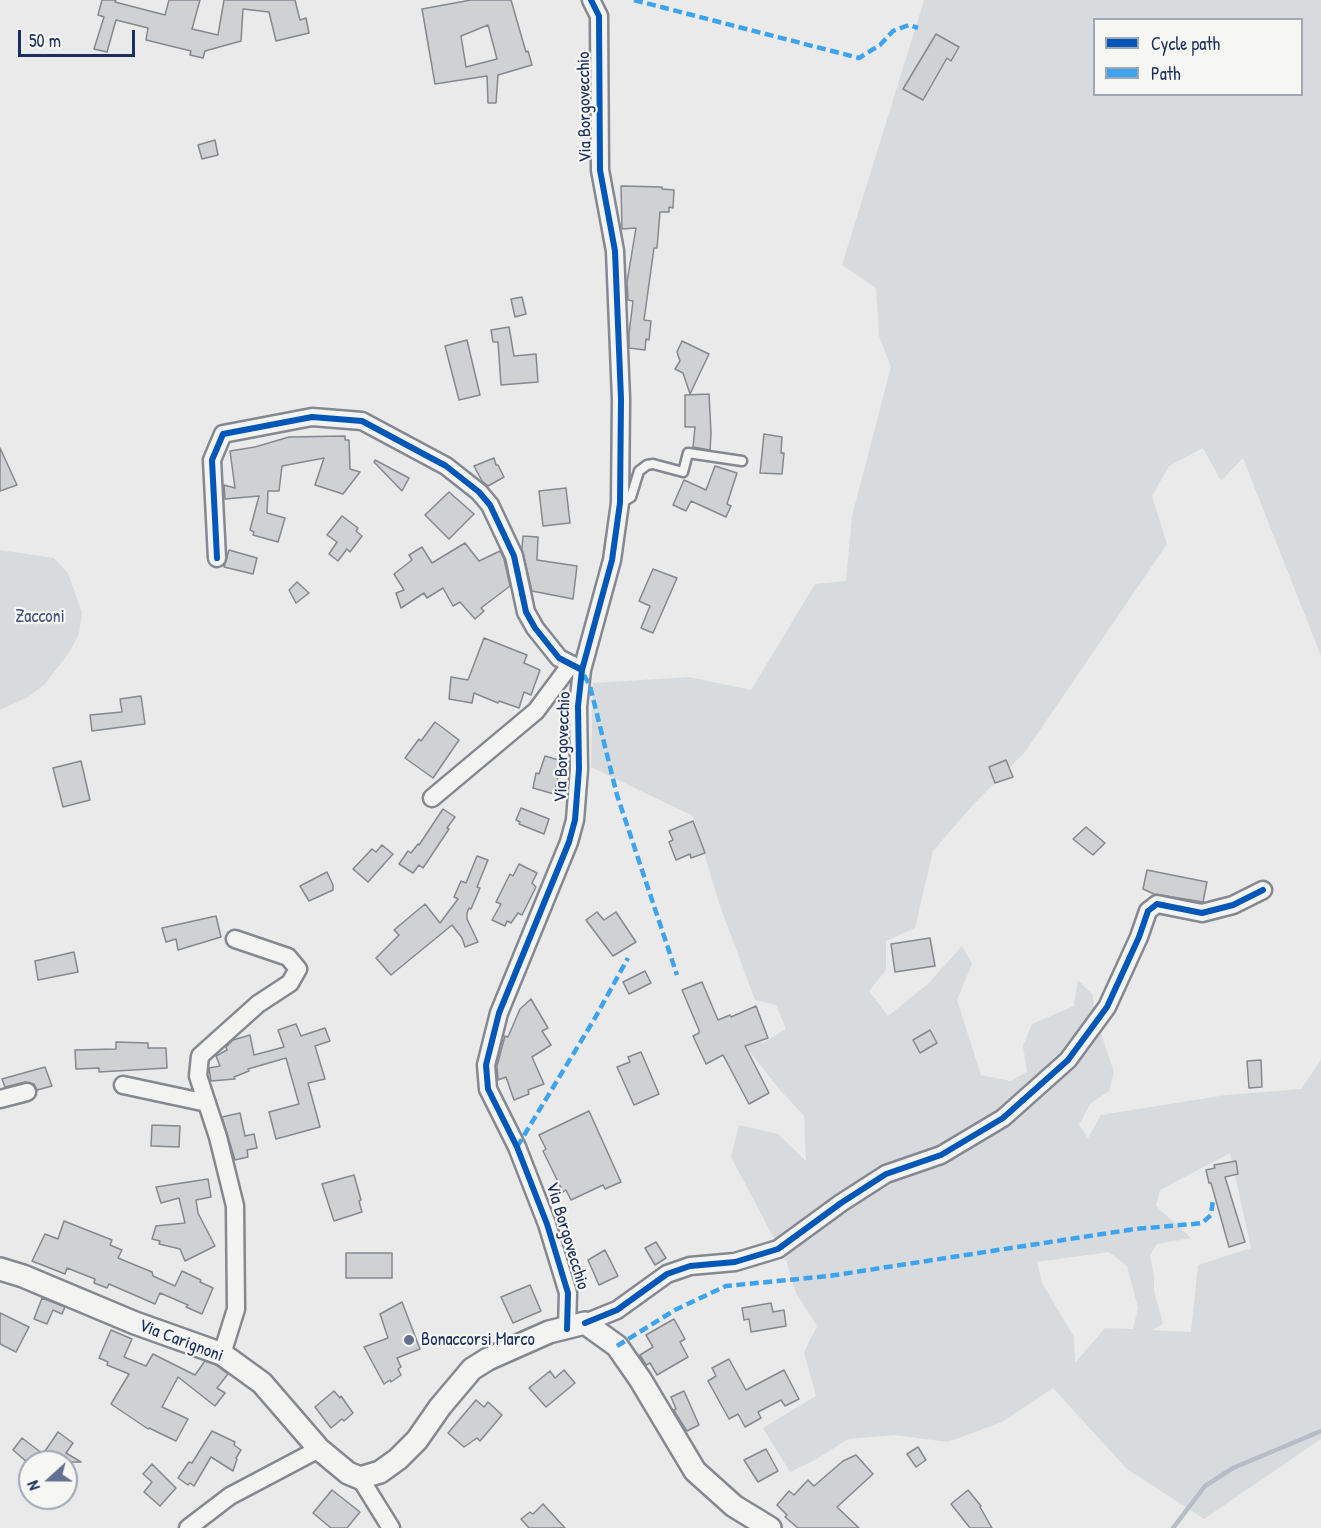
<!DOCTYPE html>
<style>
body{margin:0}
#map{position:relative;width:1321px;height:1528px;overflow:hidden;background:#e9eae9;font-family:"Patrick Hand",sans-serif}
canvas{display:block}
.legend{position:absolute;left:1093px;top:18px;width:210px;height:78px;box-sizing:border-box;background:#f6f6f2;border:2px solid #9ea6b7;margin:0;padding:8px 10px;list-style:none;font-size:18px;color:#1b2f5e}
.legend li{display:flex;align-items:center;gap:12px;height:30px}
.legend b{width:30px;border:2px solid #9ea6b7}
.north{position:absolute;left:18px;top:1450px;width:60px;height:60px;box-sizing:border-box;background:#f6f6f2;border:2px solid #9ea6b7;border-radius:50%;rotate:249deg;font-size:16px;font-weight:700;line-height:24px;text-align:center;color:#1b2f5e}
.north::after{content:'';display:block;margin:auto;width:21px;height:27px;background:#63708f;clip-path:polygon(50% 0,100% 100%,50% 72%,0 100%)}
.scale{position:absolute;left:18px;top:30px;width:117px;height:27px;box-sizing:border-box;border:3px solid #1b2f5e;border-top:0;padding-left:8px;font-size:18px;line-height:21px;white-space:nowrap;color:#1b2f5e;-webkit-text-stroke:4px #f6f6f2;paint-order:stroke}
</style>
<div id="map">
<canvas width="1321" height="1528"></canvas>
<ul class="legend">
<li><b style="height:8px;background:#0057b8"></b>Cycle path</li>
<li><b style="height:8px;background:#3da3ed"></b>Path</li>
</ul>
<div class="north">N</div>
<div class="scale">50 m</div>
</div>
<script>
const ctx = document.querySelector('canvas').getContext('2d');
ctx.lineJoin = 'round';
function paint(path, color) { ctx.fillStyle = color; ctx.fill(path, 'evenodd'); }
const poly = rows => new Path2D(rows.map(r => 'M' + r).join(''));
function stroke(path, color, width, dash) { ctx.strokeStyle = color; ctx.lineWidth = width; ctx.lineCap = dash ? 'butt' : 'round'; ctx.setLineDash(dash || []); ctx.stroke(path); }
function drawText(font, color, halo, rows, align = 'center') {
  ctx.font = font + ' "Patrick Hand",sans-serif'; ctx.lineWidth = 4.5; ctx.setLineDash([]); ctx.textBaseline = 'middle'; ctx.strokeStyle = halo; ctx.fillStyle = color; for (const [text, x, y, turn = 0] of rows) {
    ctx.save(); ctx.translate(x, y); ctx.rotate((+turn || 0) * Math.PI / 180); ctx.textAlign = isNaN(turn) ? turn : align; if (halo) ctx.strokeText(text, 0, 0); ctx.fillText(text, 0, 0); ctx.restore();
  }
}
const green = poly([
 [924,0,1321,0,1321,656,1243,458,1221,481,1203,448,1169,466,1152,496,1167,544,1025,752,972,806,933,851,915,928,886,941,886,970,869,991,888,1016,929,983,962,946,972,964,957,1000,981,1075,1010,1081,1027,1072,1023,1046,1032,1024,1074,1006,1078,980,1093,995,1095,1016,1114,1072,1109,1091,1090,1104,1079,1125,1088,1138,1101,1115,1226,1095,1301,1089,1321,1060,1321,1439,1204,1519,1127,1469,1053,1388,1002,1422,948,1442,894,1435,848,1439,815,1460,790,1472,763,1428,816,1396,804,1352,817,1326,796,1293,787,1263,731,1157,739,1125,778,1134,806,1161,804,1116,779,1089,750,1052,739,1057,748,1037,763,1043,786,1029,776,1005,755,1000,720,906,693,816,591,767,593,683,689,677,751,690,815,584,846,581,852,516,891,367,879,336,876,288,842,265],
 [1094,20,1302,20,1302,94,1094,94],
 [1230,1153,1251,1248,1198,1265,1191,1332,1152,1330,1163,1324,1154,1291,1154,1276,1150,1255,1157,1244,1191,1238,1156,1206,1160,1190],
 [1109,1252,1127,1266,1138,1308,1133,1329,1105,1328,1075,1363,1074,1337,1042,1283,1037,1262],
 [0,550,54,558,68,573,82,613,79,634,69,653,44,685,28,697,0,710]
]);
const stream = poly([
 [1173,1528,1205,1486,1233,1468,1321,1431]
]);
const building = poly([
 [102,0,116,0,115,2,165,15,169,0,200,0,192,29,218,35,224,0,295,0,300,20,306,18,309,33,276,41,269,12,243,9,241,41,205,51,203,58,190,55,191,51,146,40,148,28,116,20,107,52,94,49,104,17,98,15,102,0],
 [471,0,511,0,526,52,528,51,532,65,498,75,496,103,488,103,487,76,435,84,422,9,471,0],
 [488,25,497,59,466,67,461,36,488,25],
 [936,34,959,47,951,61,947,58,923,100,903,89,936,34],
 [215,140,218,155,202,159,198,145,215,140],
 [621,186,662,187,662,189,674,190,673,208,669,207,669,212,660,212,657,248,654,248,644,320,651,321,649,340,646,339,645,350,629,348,629,334,633,301,628,300,627,282,636,228,622,229,621,186],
 [522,297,526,314,515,317,511,299,522,297],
 [509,327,514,356,536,354,538,382,501,385,498,342,493,342,491,330,509,327],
 [467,340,480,395,459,400,445,346,467,340],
 [682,341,709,354,690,394,683,373,675,369,680,361,677,352,682,341],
 [709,394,711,433,710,450,693,447,695,427,685,427,685,395,709,394],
 [764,434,782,437,781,453,784,453,782,474,760,473,764,434],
 [345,436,345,440,349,440,350,469,360,472,343,494,315,485,324,458,282,466,279,491,268,491,267,513,285,518,278,542,253,535,254,532,250,530,259,496,225,499,224,485,235,488,230,451,255,447,289,437,345,436],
 [0,448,17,485,0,491,0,448],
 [494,458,496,465,498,465,504,477,488,486,482,481,474,466,494,458],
 [375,460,409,478,402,491,374,462,375,460],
 [715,466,737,473,727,504,731,506,726,517,691,501,686,511,673,505,684,480,706,490,715,466],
 [566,488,570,523,543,526,539,491,566,488],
 [449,492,474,514,449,539,425,515,449,492],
 [342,516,358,528,356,531,362,536,350,552,347,549,338,561,329,554,337,542,327,535,342,516],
 [523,536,538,537,537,560,577,566,573,599,532,591,522,549,523,536],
 [465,543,479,561,500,551,504,559,510,586,481,608,484,611,475,619,460,602,453,606,443,588,427,598,424,593,401,608,396,593,404,590,394,574,412,560,409,555,422,547,432,563,465,543],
 [229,550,257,558,253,574,224,567,229,550],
 [653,569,677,578,653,633,641,628,650,606,639,601,653,569],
 [297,582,309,593,296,603,289,590,297,582],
 [484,638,527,655,524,663,540,670,531,695,524,692,519,708,499,701,498,703,474,693,472,703,449,699,451,677,468,680,484,638],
 [141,696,145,724,92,731,90,715,122,712,120,699,141,696],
 [435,722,459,740,433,778,405,758,419,739,421,741,435,722],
 [545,756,562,761,554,794,533,788,536,773,539,774,545,756],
 [1006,760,1013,777,995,783,989,767,1006,760],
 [81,761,90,800,63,807,53,768,81,761],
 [521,808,549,819,544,834,519,824,520,822,516,820,521,808],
 [443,809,455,817,447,828,449,829,423,868,419,865,413,873,399,864,408,851,411,853,418,844,419,845,443,809],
 [693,821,705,853,691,858,690,854,676,860,669,842,673,840,669,831,693,821],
 [1086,827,1105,843,1093,855,1073,839,1086,827],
 [382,845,393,854,368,882,353,869,372,849,376,852,382,845],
 [477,856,488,860,477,887,480,888,471,909,469,908,467,913,467,919,478,942,465,947,462,938,452,925,391,975,376,958,399,935,394,930,425,904,440,923,458,899,454,897,461,881,466,883,477,856],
 [519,864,537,873,532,883,536,887,522,915,518,913,511,923,507,921,505,926,492,920,501,904,496,902,510,874,513,876,519,864],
 [1147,870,1207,882,1203,902,1154,894,1143,889,1147,870],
 [327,872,333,885,333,890,309,901,300,886,327,872],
 [597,912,604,920,616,912,636,942,613,956,586,920,597,912],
 [216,916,221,937,178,950,176,939,166,942,162,928,216,916],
 [930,938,935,966,895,972,891,944,930,938],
 [74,952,78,972,38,980,35,961,74,952],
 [645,971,651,983,629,994,623,982,645,971],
 [702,982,718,1020,730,1015,731,1017,756,1006,768,1038,745,1046,769,1093,749,1104,723,1055,706,1064,693,1036,699,1033,699,1030,682,990,702,982],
 [531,999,548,1028,542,1031,551,1045,532,1057,544,1084,528,1090,529,1094,514,1100,506,1077,498,1080,497,1066,505,1036,508,1037,520,1009,531,999],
 [296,1024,301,1036,325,1028,330,1041,315,1046,325,1079,308,1083,320,1127,276,1139,269,1112,299,1104,286,1058,248,1069,249,1071,234,1077,235,1079,211,1081,209,1068,220,1066,216,1056,227,1050,226,1047,233,1040,250,1035,254,1055,284,1047,278,1030,296,1024],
 [930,1030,937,1043,920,1053,913,1040,930,1030],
 [116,1042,148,1043,148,1048,166,1048,167,1068,99,1072,99,1068,76,1069,75,1050,116,1049,116,1042],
 [641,1052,659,1094,634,1105,617,1067,630,1062,628,1057,641,1052],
 [1261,1060,1262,1087,1249,1088,1247,1061,1261,1060],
 [45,1067,52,1086,37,1090,34,1084,25,1082,5,1087,2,1079,45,1067],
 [589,1111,621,1182,605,1189,603,1185,571,1200,566,1190,563,1192,543,1151,546,1149,539,1135,589,1111],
 [240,1113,245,1136,254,1134,257,1148,247,1150,248,1157,235,1160,222,1117,240,1113],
 [152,1125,180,1126,179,1147,151,1146,152,1125],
 [1236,1161,1238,1174,1225,1177,1245,1242,1229,1247,1211,1183,1209,1183,1206,1170,1215,1168,1214,1165,1236,1161],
 [354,1175,361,1200,359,1201,362,1212,334,1221,322,1184,354,1175],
 [208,1179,211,1197,196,1200,198,1213,215,1246,185,1261,180,1249,159,1244,160,1241,152,1239,156,1226,185,1223,179,1198,161,1203,156,1187,208,1179],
 [64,1221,112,1240,110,1245,122,1250,118,1258,152,1272,153,1276,175,1286,182,1271,201,1280,200,1282,213,1288,202,1314,186,1307,188,1305,160,1293,155,1304,109,1284,107,1288,94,1283,95,1279,67,1268,65,1274,32,1261,45,1234,58,1239,64,1221],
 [656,1242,666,1258,655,1265,645,1248,656,1242],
 [605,1250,618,1276,599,1285,588,1260,605,1250],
 [346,1253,392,1253,392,1278,346,1278,346,1253],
 [530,1285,541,1311,513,1323,501,1297,530,1285],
 [42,1298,65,1307,62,1314,53,1310,47,1324,34,1319,42,1298],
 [402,1302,420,1349,397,1358,401,1367,398,1369,401,1375,391,1382,390,1380,384,1384,364,1347,388,1338,380,1314,402,1302],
 [771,1303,773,1312,784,1310,786,1326,751,1332,749,1319,744,1320,742,1308,771,1303],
 [0,1313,29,1327,16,1352,0,1344,0,1313],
 [674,1319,685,1339,680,1342,688,1357,657,1375,650,1363,646,1365,640,1355,653,1347,646,1335,674,1319],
 [111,1330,132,1339,124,1357,146,1366,153,1354,195,1375,205,1361,216,1365,228,1374,217,1388,225,1393,215,1406,178,1377,162,1407,188,1419,176,1441,149,1428,148,1429,111,1404,129,1374,107,1365,108,1362,99,1358,111,1330],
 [729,1359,746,1390,784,1370,799,1399,785,1406,781,1400,758,1412,761,1418,745,1427,738,1414,729,1419,708,1381,716,1376,712,1368,729,1359],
 [564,1370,575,1383,546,1407,529,1388,550,1371,555,1378,564,1370],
 [334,1391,340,1398,341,1396,353,1413,344,1421,342,1419,331,1428,315,1407,334,1391],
 [684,1391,699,1425,687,1431,676,1414,674,1410,676,1409,671,1397,684,1391],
 [476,1400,484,1407,488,1402,502,1415,480,1441,477,1438,464,1447,448,1433,476,1400],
 [212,1431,235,1442,234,1445,241,1450,236,1458,237,1459,233,1471,211,1457,194,1486,190,1483,188,1485,178,1478,189,1462,192,1463,212,1431],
 [58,1432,73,1443,66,1453,81,1462,27,1462,13,1450,22,1438,43,1454,58,1432],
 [918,1447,926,1460,916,1467,907,1454,918,1447],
 [766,1449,778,1471,758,1482,744,1460,766,1449],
 [856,1455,873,1474,837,1507,859,1528,798,1528,785,1517,787,1515,777,1505,789,1491,794,1495,808,1480,814,1486,843,1461,856,1455],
 [152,1464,176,1488,160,1506,144,1492,152,1482,143,1474,152,1464],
 [332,1490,360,1512,347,1528,331,1528,313,1513,332,1490],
 [968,1490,981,1506,980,1507,992,1528,970,1528,951,1504,968,1490],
 [543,1504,565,1528,529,1528,521,1519,530,1512,533,1514,543,1504]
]);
const service = poly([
 [621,503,631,497,639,471,647,465,653,464,683,472,688,453,742,461]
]);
const minor = poly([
 [217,558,212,460,223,434,312,417,362,421,446,466,479,492,490,505,514,556,526,612,535,628,559,658,582,670],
 [432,798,536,711,571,664],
 [123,1085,207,1103],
 [0,1099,27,1092],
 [585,1323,617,1310,667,1274,690,1266,735,1262,778,1249,841,1203,886,1174,941,1155,1003,1118,1068,1060,1107,1007,1139,937,1148,911,1157,904,1202,913,1233,905,1263,890],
 [567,1329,568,1293,547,1224,517,1147,488,1089,486,1065,499,1013,569,842,575,820,579,769,578,706,582,670,612,560,620,503,621,399,615,251,600,170,599,16,591,0],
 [222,1354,236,1309,235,1206,218,1137,198,1076,200,1056,258,1004,290,983,298,969,288,957,235,939],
 [360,1478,391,1528],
 [188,1528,230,1496,319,1449]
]);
const tertiary = poly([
 [0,1269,23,1276,135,1323,222,1354,262,1383,319,1449,348,1473,360,1478,380,1472,398,1459,417,1440,440,1407,472,1369,488,1359,549,1332,585,1323,617,1346,640,1379,695,1471,734,1506,770,1528]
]);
const quiet = poly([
 [634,0,859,58,880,45,893,31,909,25,918,28],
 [584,675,590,686,617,795,677,975],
 [517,1147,595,1018,628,958],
 [617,1346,675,1310,726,1286,829,1276,1135,1229,1193,1224,1202,1223,1211,1215,1213,1199]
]);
const cycleway = poly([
 [217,558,212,460,223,434,312,417,362,421,446,466,479,492,490,505,514,556,526,612,535,628,559,658,582,670],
 [585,1323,617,1310,667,1274,690,1266,735,1262,778,1249,841,1203,886,1174,941,1155,1003,1118,1068,1060,1107,1007,1139,937,1148,911,1157,904,1202,913,1233,905,1263,890],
 [567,1329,568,1293,547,1224,517,1147,488,1089,486,1065,499,1013,569,842,575,820,579,769,578,706,582,670,612,560,620,503,621,399,615,251,600,170,599,16,591,0]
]);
const markers = [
 [409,1340,6,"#63708f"]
];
const streetNames = [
 ["Via Borgovecchio",585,107,-91],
 ["Via Borgovecchio",563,747,-88],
 ["Via Borgovecchio",567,1236,73],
 ["Via Carignoni",181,1341,21]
];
const parkNames = [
 ["Zacconi",40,617]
];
const poiNames = [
 ["Bonaccorsi Marco",421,1340]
];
paint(green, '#d8dbde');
stroke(stream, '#b7bdc8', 4.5);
paint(building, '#d0d1d3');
stroke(building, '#848890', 1.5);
stroke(service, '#848890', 13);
stroke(minor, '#848890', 21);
stroke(tertiary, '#848890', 26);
stroke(service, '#f3f3f2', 8);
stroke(minor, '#f3f3f2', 16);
stroke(tertiary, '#f3f3f2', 21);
stroke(quiet, '#3da3ed', 4.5, [9, 4.5]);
stroke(cycleway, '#0057b8', 6);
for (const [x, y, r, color] of markers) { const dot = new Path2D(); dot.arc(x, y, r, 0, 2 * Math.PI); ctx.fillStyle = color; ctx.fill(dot); stroke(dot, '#f6f6f2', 2); }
drawText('18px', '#1b2f5e', '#f6f6f2', streetNames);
drawText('18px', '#47577c', '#f6f6f2', parkNames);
drawText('18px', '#1b2f5e', '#f6f6f2', poiNames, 'left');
</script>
